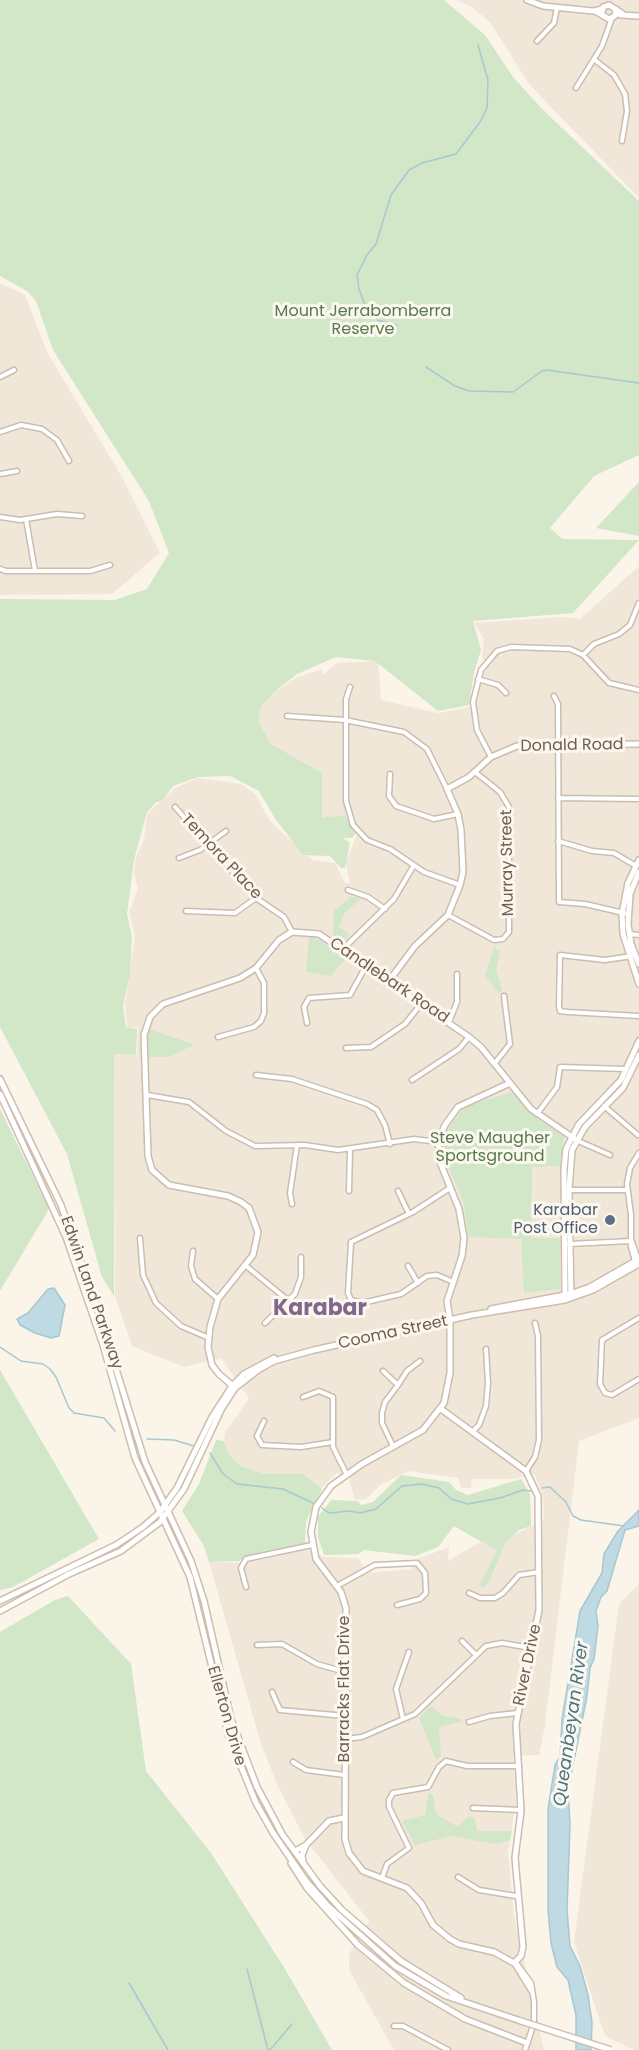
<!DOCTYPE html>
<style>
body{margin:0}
canvas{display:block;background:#faf4e9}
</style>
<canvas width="639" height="2050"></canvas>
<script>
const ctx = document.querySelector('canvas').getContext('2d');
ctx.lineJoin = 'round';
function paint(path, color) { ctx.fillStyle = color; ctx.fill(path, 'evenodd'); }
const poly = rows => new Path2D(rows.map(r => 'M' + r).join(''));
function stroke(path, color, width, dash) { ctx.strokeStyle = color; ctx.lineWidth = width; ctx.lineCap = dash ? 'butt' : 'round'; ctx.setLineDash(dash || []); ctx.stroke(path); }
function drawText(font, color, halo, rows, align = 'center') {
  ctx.font = font + ' Poppins,sans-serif'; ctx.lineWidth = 6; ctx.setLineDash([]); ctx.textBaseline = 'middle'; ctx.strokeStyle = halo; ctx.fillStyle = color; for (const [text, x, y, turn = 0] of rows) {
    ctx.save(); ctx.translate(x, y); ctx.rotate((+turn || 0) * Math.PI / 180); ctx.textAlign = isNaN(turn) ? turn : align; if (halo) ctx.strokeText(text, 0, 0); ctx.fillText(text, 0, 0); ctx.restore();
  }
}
const residential = poly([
 [456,0,639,0,639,198,528,83,490,22,472,7],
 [0,283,25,295,47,352,122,477,160,553,112,594,0,595],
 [639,566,639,1418,579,1441,545,1725,539,1755,513,1756,516,1803,508,1851,514,1916,544,2050,394,2050,349,1970,349,1954,369,1921,305,1839,277,1784,261,1744,209,1562,247,1563,306,1550,326,1557,358,1558,368,1573,411,1569,417,1559,449,1547,448,1561,480,1542,497,1551,484,1577,485,1584,490,1580,505,1543,511,1536,544,1520,543,1495,534,1474,512,1479,472,1479,471,1488,461,1488,458,1478,408,1471,380,1485,366,1499,355,1500,349,1478,337,1473,321,1488,303,1474,266,1474,240,1466,228,1453,224,1441,225,1433,249,1398,221,1358,184,1367,132,1346,115,1296,114,1054,137,1055,138,1028,127,1027,125,1005,135,936,129,912,138,889,134,871,136,857,144,839,147,814,175,788,198,778,241,784,255,794,270,821,312,860,335,863,345,883,350,883,346,863,357,834,362,837,345,815,322,819,322,773,271,744,259,723,260,708,272,694,297,677,322,669,323,675,337,663,378,661,381,700,438,713,476,706,479,685,489,664,482,659,484,639,474,623,561,617,580,619],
 [639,1584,639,2050,634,2050,605,2036,574,1942,619,1604]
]);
const green = poly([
 [0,0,444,0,485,35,513,77,542,109,639,201,639,455,594,476,550,528,562,539,639,540,573,613,473,621,481,650,474,672,469,705,438,711,375,661,336,657,297,674,273,693,260,708,259,723,271,744,322,773,322,818,345,815,356,833,352,838,343,838,350,843,345,868,341,868,330,856,303,855,274,817,259,791,230,776,198,777,173,786,162,801,156,802,147,812,134,860,127,914,132,937,130,974,123,1006,126,1027,137,1029,136,1055,114,1054,114,1296,102,1277,67,1154,0,1027,0,599,115,600,147,589,169,553,149,501,53,350,36,301,27,291,0,276],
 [639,482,639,536,596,528],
 [350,897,361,898,344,914,339,927,350,935,344,942,341,942,333,937,334,911],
 [309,936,319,940,346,958,331,976,306,972],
 [494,947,500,951,496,970,502,990,499,993,485,975],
 [148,1029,193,1044,194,1045,168,1057,148,1057],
 [512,1092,536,1118,564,1137,560,1166,532,1167,531,1238,560,1238,560,1289,524,1293,521,1239,468,1237,464,1203,443,1155,445,1134,460,1112,470,1105],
 [0,1109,49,1209,0,1291],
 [0,1370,99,1539,13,1587,0,1590],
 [216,1440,224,1441,228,1453,240,1466,266,1474,303,1474,322,1489,306,1521,305,1543,249,1555,239,1561,209,1562,204,1546,182,1511,199,1484],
 [401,1475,449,1482,456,1490,468,1495,521,1479,530,1494,531,1526,519,1530,505,1543,490,1580,483,1588,479,1586,497,1551,454,1526,438,1547,415,1556,364,1550,359,1554,324,1555,318,1537,318,1517,331,1500,357,1501,362,1505,373,1502],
 [68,1596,131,1664,146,1771,211,1853,285,1969,332,2050,0,2050,0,1632,55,1600],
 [431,1706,441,1715,462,1719,460,1722,439,1727,441,1756,436,1760,419,1718],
 [428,1794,433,1794,436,1814,458,1827,469,1816,475,1819,477,1831,512,1831,510,1840,495,1844,451,1836,415,1845,402,1821,425,1815]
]);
const water = poly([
 [54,1288,65,1305,59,1336,51,1338,35,1333,20,1325,17,1319,28,1313,48,1289,54,1288],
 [639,1510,639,1526,625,1530,607,1591,601,1597,596,1611,598,1626,594,1659,590,1668,587,1696,568,1790,570,1824,567,1910,570,1946,580,1966,588,1995,592,2022,591,2050,576,2050,576,2015,568,1980,557,1967,551,1943,548,1910,548,1809,555,1765,560,1757,562,1719,580,1611,602,1573,604,1554,618,1531,639,1510]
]);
const stream = poly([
 [373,317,368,313,359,289,357,275,367,255,376,244,391,195,409,170,422,163,456,154,480,122,487,108,488,80,478,45],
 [377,320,397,325],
 [426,367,455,386,469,391,513,392,542,371,547,370,639,383],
 [0,1347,21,1361,43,1364,50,1369,56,1377,69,1408,74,1413,104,1418,115,1431],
 [147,1439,174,1440,194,1446],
 [210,1453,223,1474,237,1484,283,1489,313,1503],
 [542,1488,550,1487,566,1502,573,1516,581,1520,624,1526],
 [322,1508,329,1513,350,1511,360,1513,376,1509,402,1486,421,1484,439,1488,451,1499,468,1504,500,1498,523,1490,531,1491],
 [247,1969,268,2050],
 [129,1983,168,2050],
 [270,2050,292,2024]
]);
const minor = poly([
 [537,41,554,23,557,8],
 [595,60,614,75,625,94,627,111,622,141],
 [576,88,602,46,612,18],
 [0,377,14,370],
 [0,432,21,425,42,429,57,440,69,461],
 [0,474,17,471],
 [0,517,20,520,57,514,82,516],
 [26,519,35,571],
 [0,569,6,571,90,571,110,565],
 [583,655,594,644,619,634,630,625,639,603],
 [478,679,498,685,506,693],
 [350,687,346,699,346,801,353,825,367,840,390,849,424,872,460,885],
 [554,696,558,704,559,902,585,904,628,914],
 [287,716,345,720,404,732,427,749,447,789],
 [491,757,477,730,473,702,481,670,497,651,511,647,570,649,583,655,609,683,639,690],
 [390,774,389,796,396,806,434,819,458,814],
 [558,798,639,799],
 [175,807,256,898,284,917,292,932],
 [558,841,592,851,614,853,636,866],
 [179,858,200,850,226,831],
 [348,890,368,897,385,909],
 [186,911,235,913,256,898],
 [448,915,494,940,503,939,509,932,509,807,500,792,475,772],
 [629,934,639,935],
 [343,949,394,899,414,865],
 [632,956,605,960,560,955,559,1006,560,1011,568,1012,639,1016],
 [449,1022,457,1002,457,974],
 [307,1023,304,1007,309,998,350,995,366,966],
 [218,1037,254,1027,261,1021,264,1013,264,983,256,968],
 [346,1048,371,1047,405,1024,421,1004],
 [495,1063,510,1044,504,996],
 [256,1075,292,1079,367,1104,377,1110,385,1125,390,1144],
 [412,1080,459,1049,469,1037],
 [147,1095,189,1102,226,1131,255,1146,305,1145,338,1150,414,1139,438,1142],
 [604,1106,638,1135],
 [537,1114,557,1087,560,1067,626,1069],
 [576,1140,610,1155],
 [450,1188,413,1212,351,1242,348,1293,351,1300,362,1303,401,1294,427,1276,437,1275,451,1281],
 [568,1190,627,1190],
 [349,1191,350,1150],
 [398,1191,409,1214],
 [292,1204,290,1193,297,1145],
 [140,1238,143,1275,156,1303,181,1326,209,1338],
 [632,1242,638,1259],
 [569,1244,631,1241],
 [193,1251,191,1266,195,1279,218,1299],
 [635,1261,631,1247,631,1215,627,1184,630,1168,639,1153],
 [245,1265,290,1302],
 [408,1266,418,1283],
 [639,1318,602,1340,600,1384,605,1393,612,1395,639,1379],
 [265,1323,295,1294,301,1277,301,1257],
 [383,1371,398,1385,385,1402,382,1413,382,1423,393,1446],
 [398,1385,407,1371,420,1361],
 [303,1397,319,1391,333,1397,333,1447,346,1473],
 [264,1421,257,1436,262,1445,301,1447,333,1442],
 [473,1431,479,1425,486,1406,488,1383,486,1349],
 [526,1471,535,1457,539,1440,538,1336,535,1323],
 [337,1586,375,1565,417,1563,425,1573,426,1593,420,1599,397,1605],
 [246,1587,241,1568,246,1559,312,1545],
 [469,1593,480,1598,495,1598,503,1593,519,1575,539,1572],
 [462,1641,475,1654],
 [257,1645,282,1644,317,1664,345,1672],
 [272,1692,280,1710,345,1716],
 [403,1719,396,1689,409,1652],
 [469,1722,490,1716,517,1713],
 [345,1739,362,1737,415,1714,486,1646,502,1643,531,1648],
 [293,1762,306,1770,344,1775],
 [473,1808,521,1810],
 [458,1877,479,1890,516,1896],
 [382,1878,387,1864,409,1848,389,1807,389,1800,393,1793,428,1787,439,1767,446,1761,467,1766,519,1766],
 [514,1963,532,1992],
 [517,1964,531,1983,534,2002,534,2023,525,2050],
 [394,2026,403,2026,448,2050]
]);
const tertiary = poly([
 [527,0,543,6,593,11,603,9],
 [595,11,609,19,615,16,616,9],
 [602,12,603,7,609,5,623,14],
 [620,15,639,16],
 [389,981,415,946,448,915,460,885,463,872,461,830,458,814,447,789,469,777,491,757,517,746,639,744],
 [234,1387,219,1374,212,1365,208,1347,210,1327,218,1299,253,1255,258,1232,249,1208,241,1202,228,1196,169,1185,152,1170,148,1156,144,1035,150,1017,163,1004,240,978,256,968,279,940,292,932,319,934,469,1037,481,1047,531,1109,575,1139],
 [441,1409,526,1471,538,1496,539,1610,516,1724,521,1811,515,1858,523,1947,521,1956,514,1963,494,1952,459,1944,450,1939,433,1925,421,1903,407,1888,363,1871,349,1853,345,1839,346,1608,341,1592,316,1559,311,1532,316,1507,331,1486,362,1464,423,1430,444,1403,450,1373,450,1320,447,1301,462,1256,464,1238,459,1209,440,1162,438,1142,445,1125,458,1107,510,1083],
 [295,1851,306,1845,329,1821,344,1818],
 [303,1863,302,1855,306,1845]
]);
const secondary = poly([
 [639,860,628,883,622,914,623,934,639,984],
 [639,872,630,894,628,924,631,944,639,964],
 [0,1079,61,1205,98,1311,145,1462,191,1561,204,1601,231,1719,257,1787,282,1834,320,1886,342,1910,401,1961,461,1998],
 [0,1094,66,1237,103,1345,135,1458,190,1577,229,1737,256,1803,273,1833,306,1881,327,1905,395,1966,446,1996,521,2021],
 [571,1298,569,1190,572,1150,585,1127,623,1088,639,1055],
 [565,1300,564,1169,566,1149,579,1124,621,1080,639,1041],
 [491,1309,570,1294,590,1287,639,1259],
 [0,1601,116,1545,143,1527,160,1512,177,1488,212,1417,232,1386,244,1374,274,1358],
 [0,1611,69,1574,121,1551,160,1522,184,1489,222,1408,235,1388,258,1370,274,1361,314,1350,472,1315,565,1300,593,1290,639,1264],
 [291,1863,307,1888,358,1945,404,1983,465,2019,527,2043]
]);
const secondaryBridge = poly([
 [521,2021,611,2050]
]);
const markers = [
 [610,1220,6,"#5c6f8a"]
];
const parkNames = [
 ["Mount Jerrabomberra",363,312],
 ["Reserve",363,330],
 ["Steve Maugher",490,1139],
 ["Sportsground",490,1157]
];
const streetNames = [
 ["Donald Road",572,746,-1],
 ["Temora Place",221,857,47],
 ["Murray Street",508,863,-91],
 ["Candlebark Road",389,981,34],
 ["Edwin Land Parkway",91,1293,71],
 ["Cooma Street",393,1333,-12],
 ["River Drive",528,1665,-78],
 ["Barracks Flat Drive",345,1689,-90],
 ["Ellerton Drive",226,1716,74]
];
const serviceNames = [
 ["Karabar",598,1211],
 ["Post Office",598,1229]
];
const waterNames = [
 ["Queanbeyan River",572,1724,-82]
];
const districtNames = [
 ["Karabar",320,1309]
];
paint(residential, '#f1e7d8');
paint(green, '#d2e6c8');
paint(water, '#bfdae2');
stroke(water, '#a6c8d2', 1.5);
stroke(stream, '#a6c8d2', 1.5);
stroke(minor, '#cbbdb0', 7);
stroke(tertiary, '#cbbdb0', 8);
stroke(secondary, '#cdbeae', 8);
stroke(minor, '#fff', 4);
stroke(tertiary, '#fff', 5);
stroke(secondary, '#fff', 5);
stroke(secondaryBridge, '#cdbeae', 8, []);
stroke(secondaryBridge, '#fff', 5);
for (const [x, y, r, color] of markers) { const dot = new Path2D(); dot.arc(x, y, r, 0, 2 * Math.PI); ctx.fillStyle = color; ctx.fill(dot); stroke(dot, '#fdf8ef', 2); }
drawText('16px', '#567b4c', '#fdf8ef', parkNames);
drawText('16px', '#715e4f', '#fdf8ef', streetNames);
drawText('16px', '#4e5e75', '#fdf8ef', serviceNames, 'right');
drawText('italic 18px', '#4c7582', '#fdf8ef', waterNames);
drawText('bold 22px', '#83678d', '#fdf8ef', districtNames);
</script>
